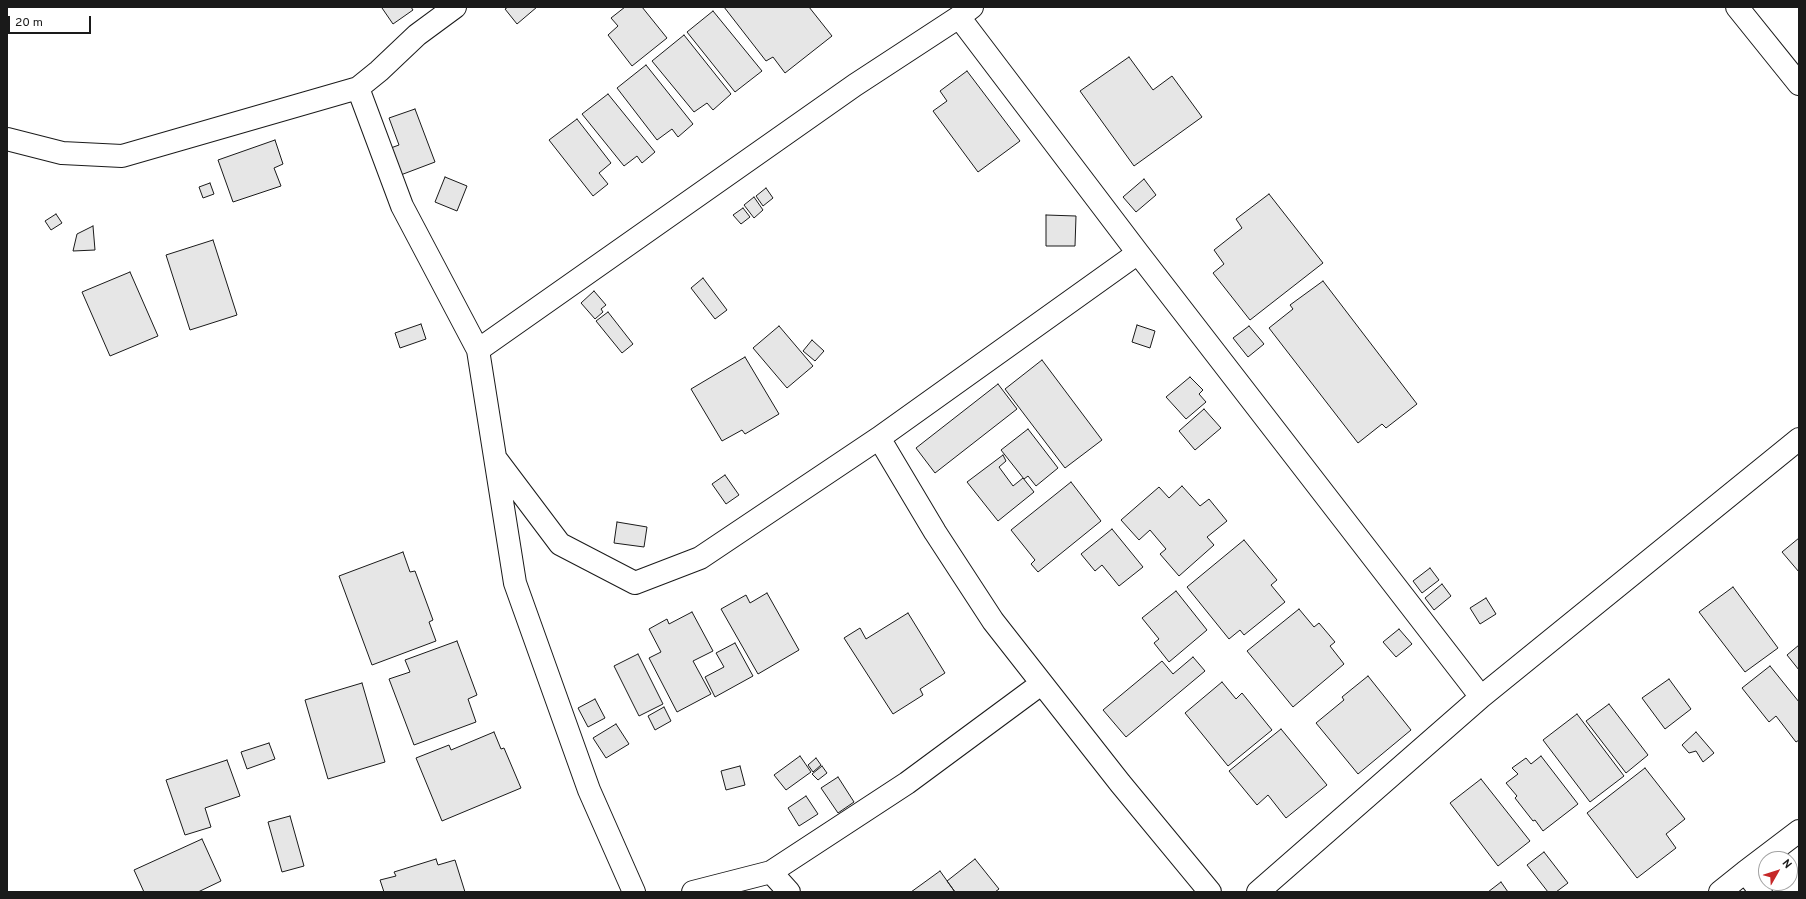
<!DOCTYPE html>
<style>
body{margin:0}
#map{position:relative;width:1806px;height:899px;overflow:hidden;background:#fff;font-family:Overpass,sans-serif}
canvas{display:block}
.frame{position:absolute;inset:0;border:8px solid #1a1a1a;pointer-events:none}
.north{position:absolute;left:1758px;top:851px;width:40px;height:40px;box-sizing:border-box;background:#fff;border:1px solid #a3a3a3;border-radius:50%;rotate:51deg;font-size:11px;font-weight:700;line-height:16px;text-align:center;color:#1a1a1a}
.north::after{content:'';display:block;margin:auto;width:14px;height:18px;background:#c62828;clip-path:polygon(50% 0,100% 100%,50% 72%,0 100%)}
.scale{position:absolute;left:8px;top:16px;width:83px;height:18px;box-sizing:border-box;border:2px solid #1a1a1a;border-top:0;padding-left:5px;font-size:12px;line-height:14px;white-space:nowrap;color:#1a1a1a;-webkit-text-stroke:3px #fff;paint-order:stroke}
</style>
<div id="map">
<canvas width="1806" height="899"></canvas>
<div class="frame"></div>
<div class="north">N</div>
<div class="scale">20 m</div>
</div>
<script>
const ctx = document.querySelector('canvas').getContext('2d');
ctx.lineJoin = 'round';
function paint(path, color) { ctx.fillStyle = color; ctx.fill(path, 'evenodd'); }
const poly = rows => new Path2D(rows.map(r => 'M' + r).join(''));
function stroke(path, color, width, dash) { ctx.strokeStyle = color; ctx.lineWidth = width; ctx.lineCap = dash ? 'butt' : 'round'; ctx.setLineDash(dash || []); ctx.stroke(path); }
const building = poly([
 [383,7,411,7,413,10,393,24,382,8,383,7],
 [508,7,537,7,517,24,505,9,508,7],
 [625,7,642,7,667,38,632,66,608,35,618,26,611,18,625,7],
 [724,7,809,7,832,36,785,73,773,57,766,61,724,7],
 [713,11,762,71,735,92,687,32,713,11],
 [684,35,731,94,713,110,707,103,694,112,652,61,684,35],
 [1129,57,1153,90,1172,76,1202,117,1134,166,1080,91,1129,57],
 [646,65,693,124,678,137,672,129,657,140,617,88,646,65],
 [967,71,1020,141,978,172,933,111,947,101,940,91,967,71],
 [608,94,655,152,642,163,637,156,624,166,582,114,608,94],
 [415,109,435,162,398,176,388,149,399,145,389,118,415,109],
 [577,119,611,163,599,173,608,184,593,196,549,140,577,119],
 [275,140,283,164,274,168,281,186,233,202,218,160,275,140],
 [445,177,467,186,457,211,435,202,445,177],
 [1144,179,1156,195,1136,212,1123,197,1144,179],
 [210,183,214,194,203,198,199,187,210,183],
 [766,188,773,198,763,206,756,196,766,188],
 [1269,194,1323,263,1250,320,1213,273,1224,264,1214,250,1242,228,1236,219,1269,194],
 [754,197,763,210,754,218,744,205,754,197],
 [743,208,750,217,741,224,733,215,743,208],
 [56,214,62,223,51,230,45,221,56,214],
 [1046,215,1076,216,1075,246,1046,246,1046,215],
 [93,226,95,250,73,251,77,234,93,226],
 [213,240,237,315,190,330,166,255,213,240],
 [130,272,158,336,110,356,82,292,130,272],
 [703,278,727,310,715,319,691,288,703,278],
 [1323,281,1417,404,1386,428,1382,424,1358,443,1269,328,1293,309,1290,305,1323,281],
 [594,291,606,305,601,309,603,312,595,319,581,303,594,291],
 [608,312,633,344,622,353,596,321,608,312],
 [421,324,426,339,400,348,395,333,421,324],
 [1137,325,1155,331,1150,348,1132,342,1137,325],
 [779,326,813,366,787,388,753,348,779,326],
 [1249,326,1264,344,1248,357,1233,338,1249,326],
 [812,340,824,351,815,361,803,351,812,340],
 [745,357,779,414,745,434,742,430,722,441,691,389,745,357],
 [1042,360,1102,440,1065,468,1005,389,1042,360],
 [1190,377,1203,390,1199,394,1206,402,1186,419,1166,397,1190,377],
 [998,384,1017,409,935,473,916,448,998,384],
 [1204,409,1221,428,1195,450,1179,431,1204,409],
 [1028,429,1058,468,1036,486,1028,476,1024,479,1001,450,1028,429],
 [1003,455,1006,461,999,467,1013,486,1023,478,1034,492,998,521,967,482,1003,455],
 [725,475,739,495,726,504,712,484,725,475],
 [1071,482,1101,521,1038,572,1031,564,1035,560,1011,530,1071,482],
 [1182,486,1200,506,1209,499,1227,521,1207,537,1214,545,1179,576,1160,554,1166,549,1150,530,1139,540,1121,520,1159,487,1169,498,1182,486],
 [617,522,647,527,644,547,614,543,617,522],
 [1112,529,1143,567,1119,586,1102,565,1095,571,1081,554,1112,529],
 [1799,538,1799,572,1782,552,1799,538],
 [1244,540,1277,580,1271,585,1285,602,1244,635,1240,630,1229,639,1187,587,1244,540],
 [403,552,410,572,415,571,433,620,429,622,436,641,372,665,339,576,403,552],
 [1430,568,1439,580,1422,593,1413,581,1430,568],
 [1442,584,1451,596,1434,610,1425,598,1442,584],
 [1733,587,1778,648,1745,672,1699,612,1733,587],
 [1176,591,1207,630,1169,662,1154,643,1159,639,1142,618,1176,591],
 [767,593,799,650,758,674,721,609,746,595,750,603,767,593],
 [1486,598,1496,614,1480,624,1470,608,1486,598],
 [1299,609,1314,627,1319,623,1335,642,1330,646,1344,664,1293,707,1247,651,1299,609],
 [692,612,713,651,693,661,711,694,677,712,649,658,661,652,649,629,667,619,669,624,692,612],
 [908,613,945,673,920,689,923,695,893,714,844,638,860,628,866,639,908,613],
 [1399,629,1412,644,1396,657,1383,642,1399,629],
 [457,641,477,695,468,699,476,722,414,745,389,679,410,672,405,660,457,641],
 [735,643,753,676,715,697,705,677,724,667,716,653,735,643],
 [1799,645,1799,670,1787,655,1799,645],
 [638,654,663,704,639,716,614,666,638,654],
 [1193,657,1205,671,1126,737,1103,710,1162,661,1173,674,1193,657],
 [1770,666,1799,702,1799,740,1796,742,1776,716,1769,722,1742,688,1770,666],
 [1368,676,1411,730,1358,774,1316,723,1344,700,1342,697,1368,676],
 [1669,679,1691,709,1665,729,1642,698,1669,679],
 [1222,682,1236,699,1242,693,1272,730,1228,766,1185,713,1222,682],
 [362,683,385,762,328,779,305,700,362,683],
 [595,699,605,718,588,727,578,708,595,699],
 [1609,704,1648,755,1626,773,1586,721,1609,704],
 [664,707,671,721,655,730,648,716,664,707],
 [1577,714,1624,776,1590,802,1543,740,1577,714],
 [616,724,629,744,606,758,593,738,616,724],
 [1281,729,1327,785,1286,818,1268,795,1257,805,1229,771,1281,729],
 [494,732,501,749,504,748,521,788,442,821,416,758,449,745,451,750,494,732],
 [1696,732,1714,753,1703,762,1696,751,1689,753,1682,745,1696,732],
 [269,743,275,759,247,769,241,752,269,743],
 [800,756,811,772,786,790,774,775,800,756],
 [1541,756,1578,804,1543,831,1535,820,1533,821,1515,798,1517,796,1506,783,1518,774,1512,768,1526,758,1531,764,1541,756],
 [816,758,821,765,813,772,808,765,816,758],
 [227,760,240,796,205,808,211,827,185,835,166,780,227,760],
 [740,766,745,785,726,790,721,771,740,766],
 [822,766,827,773,818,780,812,774,822,766],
 [1645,768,1685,819,1666,834,1676,848,1637,878,1587,813,1645,768],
 [838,777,854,802,838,813,821,788,838,777],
 [1481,779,1530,841,1498,866,1450,803,1481,779],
 [806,796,818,814,799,826,788,808,806,796],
 [290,816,304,866,282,872,268,822,290,816],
 [202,839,221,881,198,892,144,892,134,870,202,839],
 [1544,852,1568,883,1556,892,1548,892,1527,865,1544,852],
 [436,859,438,865,455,860,465,892,384,892,380,880,396,876,394,872,436,859],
 [975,859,999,889,995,892,955,892,947,881,975,859],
 [940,871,955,892,911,892,940,871],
 [1501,882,1508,892,1488,892,1501,882]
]);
const minor = poly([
 [1737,7,1799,84],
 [959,17,1138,253,1481,697],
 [358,88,402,206,478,350,515,583,589,790,634,892],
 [7,139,62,153,122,156,358,88,379,71,417,35,455,7],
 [478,350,855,85,959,17,972,7],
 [879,438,935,532,993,621,1120,783,1210,892],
 [496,459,560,544,635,583,700,558,879,438,1138,253],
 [771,872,789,892],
 [1745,872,1799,831],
 [693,892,771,872,907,783,1041,684],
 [1258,892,1481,697,1799,439],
 [1720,892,1745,872,1761,892]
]);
paint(building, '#e6e6e6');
stroke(building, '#1a1a1a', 1);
stroke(minor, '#1a1a1a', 24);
stroke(minor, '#fff', 22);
</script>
